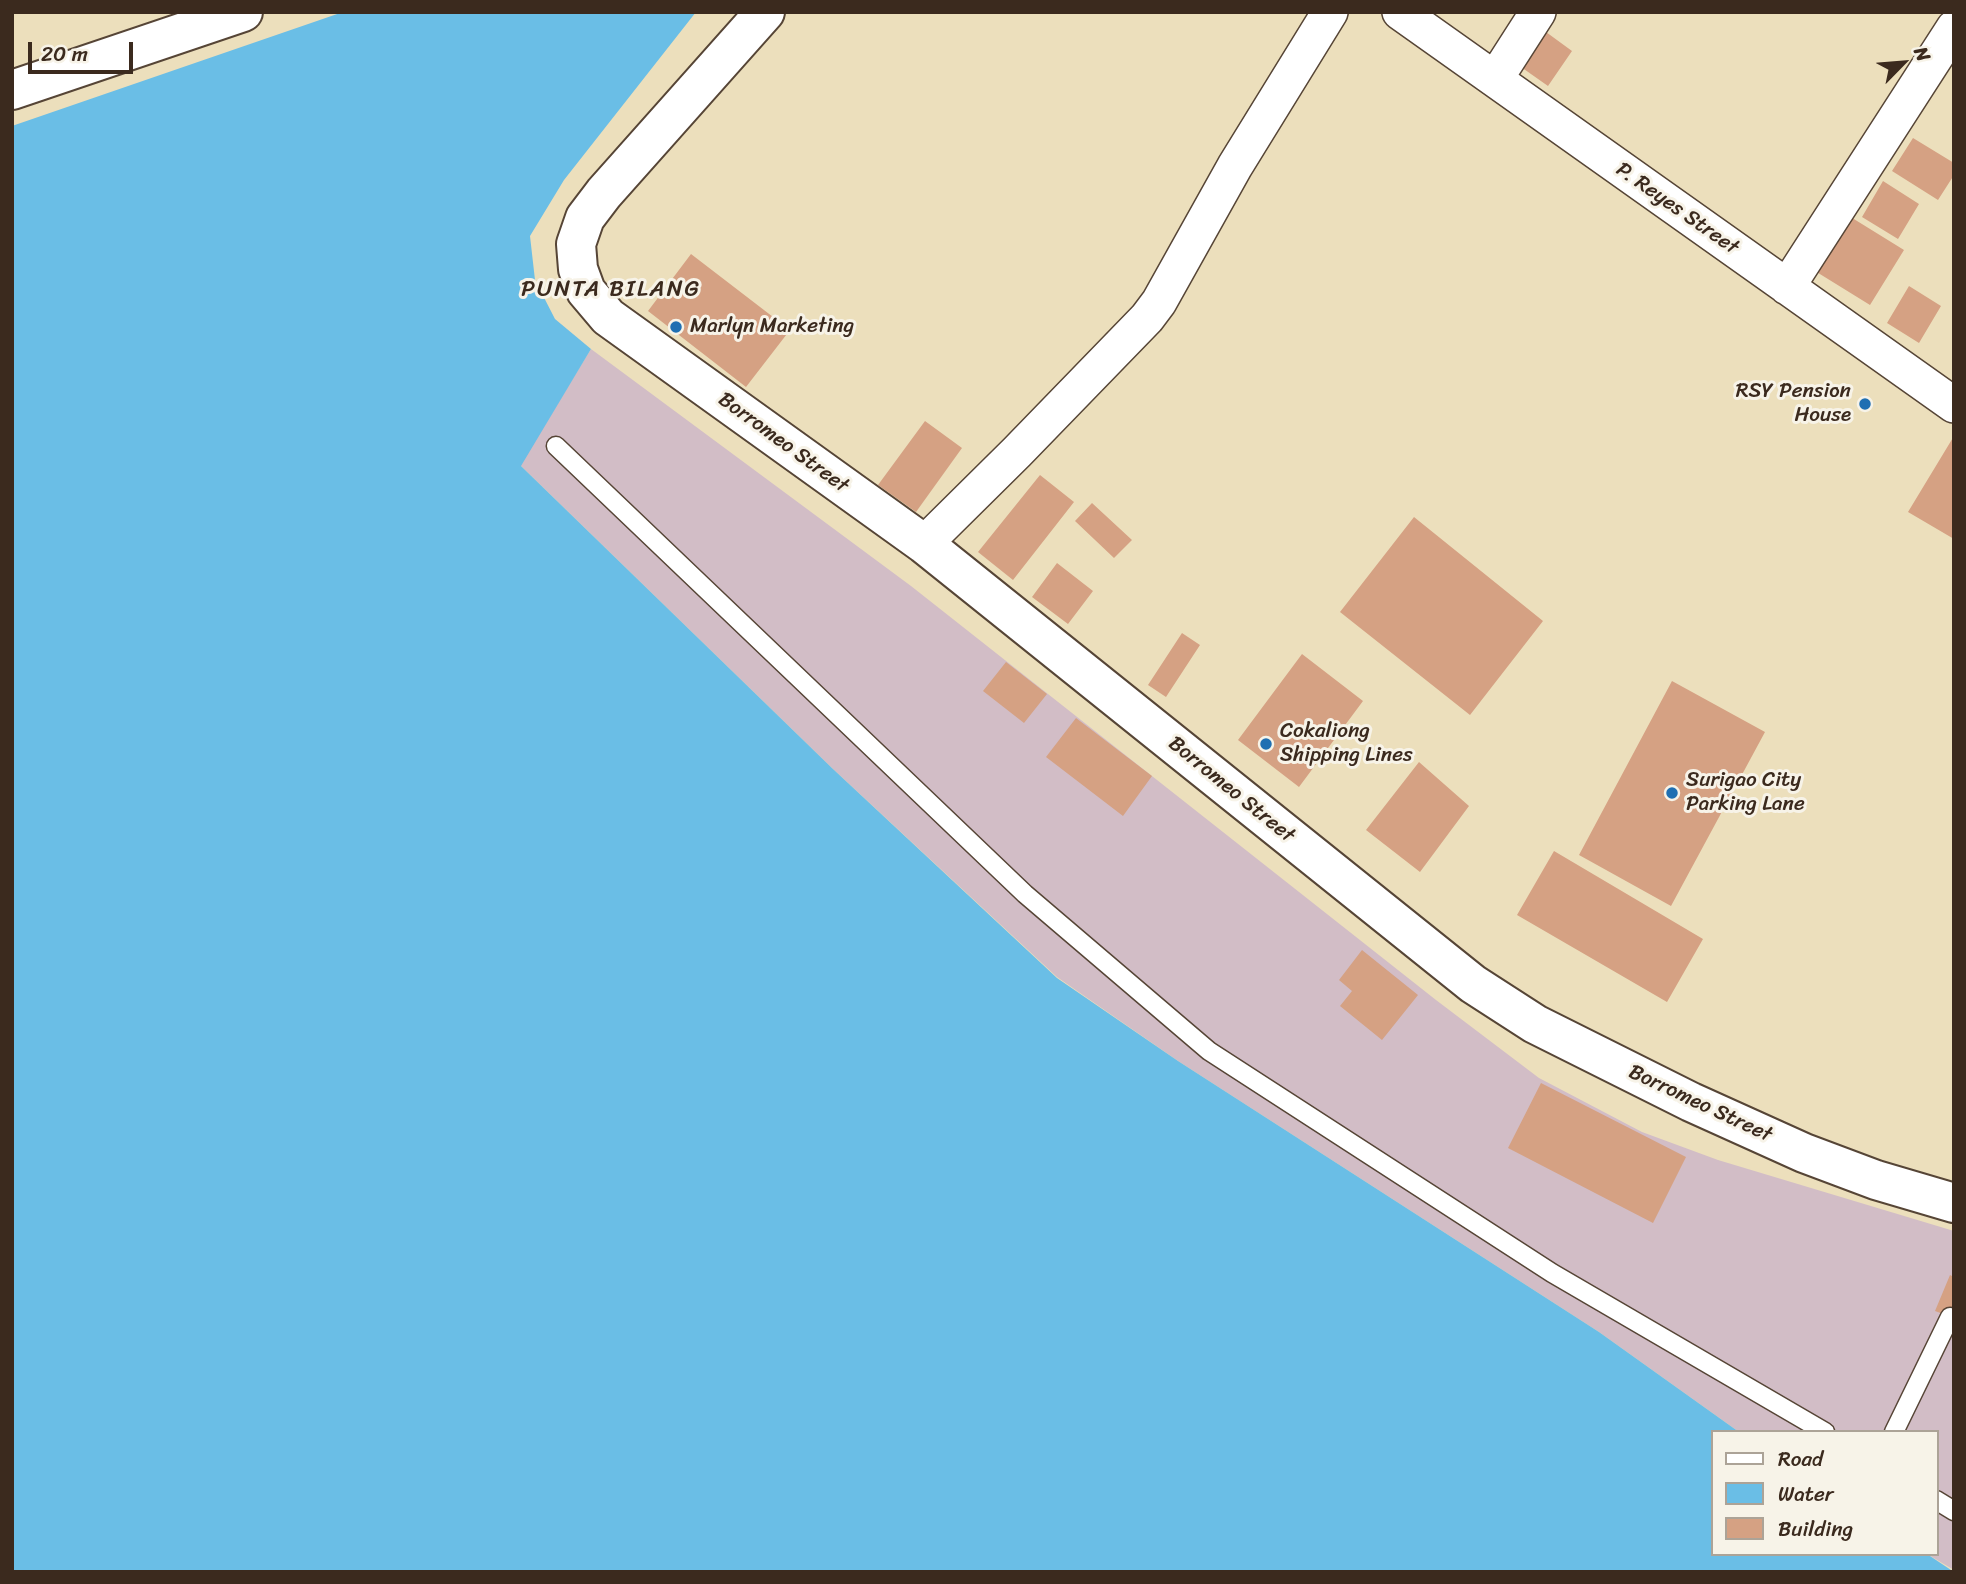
<!DOCTYPE html>
<style>
body{margin:0}
#map{position:relative;width:1966px;height:1584px;overflow:hidden;background:#ecdfbc;font-family:Sriracha,sans-serif}
canvas{display:block}
.frame{position:absolute;inset:0;border:14px solid #3b2a1e;pointer-events:none}
.legend{position:absolute;left:1711px;top:1430px;width:228px;height:126px;box-sizing:border-box;background:#f7f3e8;border:2px solid #aca397;margin:0;padding:9px 12px;list-style:none;font-size:21px;color:#3b2a1e}
.legend li{display:flex;align-items:center;gap:14px;height:35px}
.legend b{width:35px;border:2px solid #aca397}
.north{position:absolute;left:1868px;top:28px;width:70px;height:70px;-webkit-text-stroke:5px #f7f3e8;paint-order:stroke;rotate:65deg;font-size:19px;font-weight:700;line-height:28px;text-align:center;color:#3b2a1e}
.north::after{content:'';display:block;margin:auto;width:24px;height:32px;background:#3b2a1e;clip-path:polygon(50% 0,100% 100%,50% 72%,0 100%)}
.scale{position:absolute;left:28px;top:42px;width:105px;height:32px;box-sizing:border-box;border:4px solid #3b2a1e;border-top:0;padding-left:9px;font-size:21px;line-height:24px;white-space:nowrap;color:#3b2a1e;-webkit-text-stroke:5px #f7f3e8;paint-order:stroke}
</style>
<div id="map">
<canvas width="1966" height="1584"></canvas>
<div class="frame"></div>
<ul class="legend">
<li><b style="height:9px;background:#fff"></b>Road</li>
<li><b style="height:19px;background:#6abee6"></b>Water</li>
<li><b style="height:19px;background:#d5a183"></b>Building</li>
</ul>
<div class="north">N</div>
<div class="scale">20 m</div>
</div>
<script>
const ctx = document.querySelector('canvas').getContext('2d');
ctx.lineJoin = 'round';
function paint(path, color) { ctx.fillStyle = color; ctx.fill(path, 'evenodd'); }
const poly = rows => new Path2D(rows.map(r => 'M' + r).join(''));
function stroke(path, color, width, dash) { ctx.strokeStyle = color; ctx.lineWidth = width; ctx.lineCap = dash ? 'butt' : 'round'; ctx.setLineDash(dash || []); ctx.stroke(path); }
function drawText(font, color, halo, rows, align = 'center') {
  ctx.font = font + ' Sriracha,sans-serif'; ctx.lineWidth = 6; ctx.setLineDash([]); ctx.textBaseline = 'middle'; ctx.strokeStyle = halo; ctx.fillStyle = color; for (const [text, x, y, turn = 0] of rows) {
    ctx.save(); ctx.translate(x, y); ctx.rotate((+turn || 0) * Math.PI / 180); ctx.textAlign = isNaN(turn) ? turn : align; if (halo) ctx.strokeText(text, 0, 0); ctx.fillText(text, 0, 0); ctx.restore();
  }
}
const industrial = poly([
 [591,349,911,586,1436,1000,1539,1078,1642,1132,1718,1160,1954,1231,1954,1570,1927,1554,1936,1554,1936,1432,1739,1432,1599,1332,1178,1061,1057,977,833,769,520,465]
]);
const water = poly([
 [343,12,696,12,564,180,530,236,535,280,555,319,591,349,521,466,833,769,1057,978,1178,1061,1599,1332,1739,1432,1712,1432,1712,1554,1927,1554,1954,1572,12,1572,12,126]
]);
const building = poly([
 [1546,32,1572,51,1548,86,1521,67],
 [1913,138,1954,163,1954,175,1938,200,1892,171],
 [1883,181,1919,204,1898,239,1862,217],
 [1849,216,1904,250,1870,305,1815,271],
 [691,254,790,330,746,387,648,311],
 [1909,286,1941,306,1919,343,1887,323],
 [925,421,962,448,916,512,878,485],
 [1954,436,1954,539,1908,512],
 [1040,475,1074,502,1013,580,978,552],
 [1092,503,1132,540,1114,558,1075,521],
 [1414,517,1543,621,1470,715,1340,612],
 [1057,563,1093,591,1068,624,1032,597],
 [1182,633,1200,645,1166,697,1148,685],
 [1302,654,1363,701,1299,787,1238,740],
 [1006,662,1047,694,1024,723,983,691],
 [1672,681,1765,732,1671,906,1579,855],
 [1076,718,1152,776,1123,816,1046,757],
 [1419,762,1469,806,1420,872,1366,830],
 [1554,851,1703,939,1667,1002,1517,915],
 [1362,950,1418,995,1382,1040,1340,1006,1352,991,1339,980],
 [1541,1083,1686,1157,1653,1223,1508,1148],
 [1950,1275,1954,1277,1954,1318,1935,1311]
]);
const service = poly([
 [556,446,1025,894,1209,1051,1552,1273,1825,1432],
 [1894,1432,1950,1317],
 [1936,1500,1954,1511]
]);
const minor = poly([
 [1400,12,1954,405],
 [1495,79,1538,12],
 [1787,287,1954,28],
 [924,544,1017,452,1147,318,1159,302,1235,166,1330,12]
]);
const tertiary = poly([
 [765,12,604,193,585,218,576,244,578,269,586,291,608,317,924,544,1473,984,1535,1024,1691,1102,1804,1153,1876,1180,1954,1203],
 [12,90,243,12]
]);
const markers = [
 [676,327,7,"#1f6fb2"],
 [1865,404,7,"#1f6fb2"],
 [1266,744,7,"#1f6fb2"],
 [1672,793,7,"#1f6fb2"]
];
const streetNames = [
 ["P. Reyes Street",1677,209,35],
 ["Borromeo Street",783,443,36],
 ["Borromeo Street",1231,790,39],
 ["Borromeo Street",1700,1104,25]
];
const poiNames = [
 ["Marlyn Marketing",690,327],
 ["RSY Pension",1851,392,"right"],
 ["House",1851,416,"right"],
 ["Cokaliong",1280,732],
 ["Shipping Lines",1280,756],
 ["Surigao City",1686,781],
 ["Parking Lane",1686,805]
];
const neighbourhoodNames = [
 ["PUNTA BILANG",611,290]
];
paint(industrial, '#d2bdc6');
paint(water, '#6abee6');
paint(building, '#d5a183');
stroke(service, '#564536', 21);
stroke(minor, '#564536', 38);
stroke(tertiary, '#564536', 42);
stroke(service, '#fff', 18);
stroke(minor, '#fff', 35);
stroke(tertiary, '#fff', 38);
for (const [x, y, r, color] of markers) { const dot = new Path2D(); dot.arc(x, y, r, 0, 2 * Math.PI); ctx.fillStyle = color; ctx.fill(dot); stroke(dot, '#f7f3e8', 2.5); }
drawText('21px', '#3b2a1e', '#f7f3e8', streetNames);
drawText('21px', '#3b2a1e', '#f7f3e8', poiNames, 'left');
ctx.letterSpacing = '2px';
drawText('23px', '#3b2a1e', '#f7f3e8', neighbourhoodNames);
ctx.letterSpacing = '0px';
</script>
